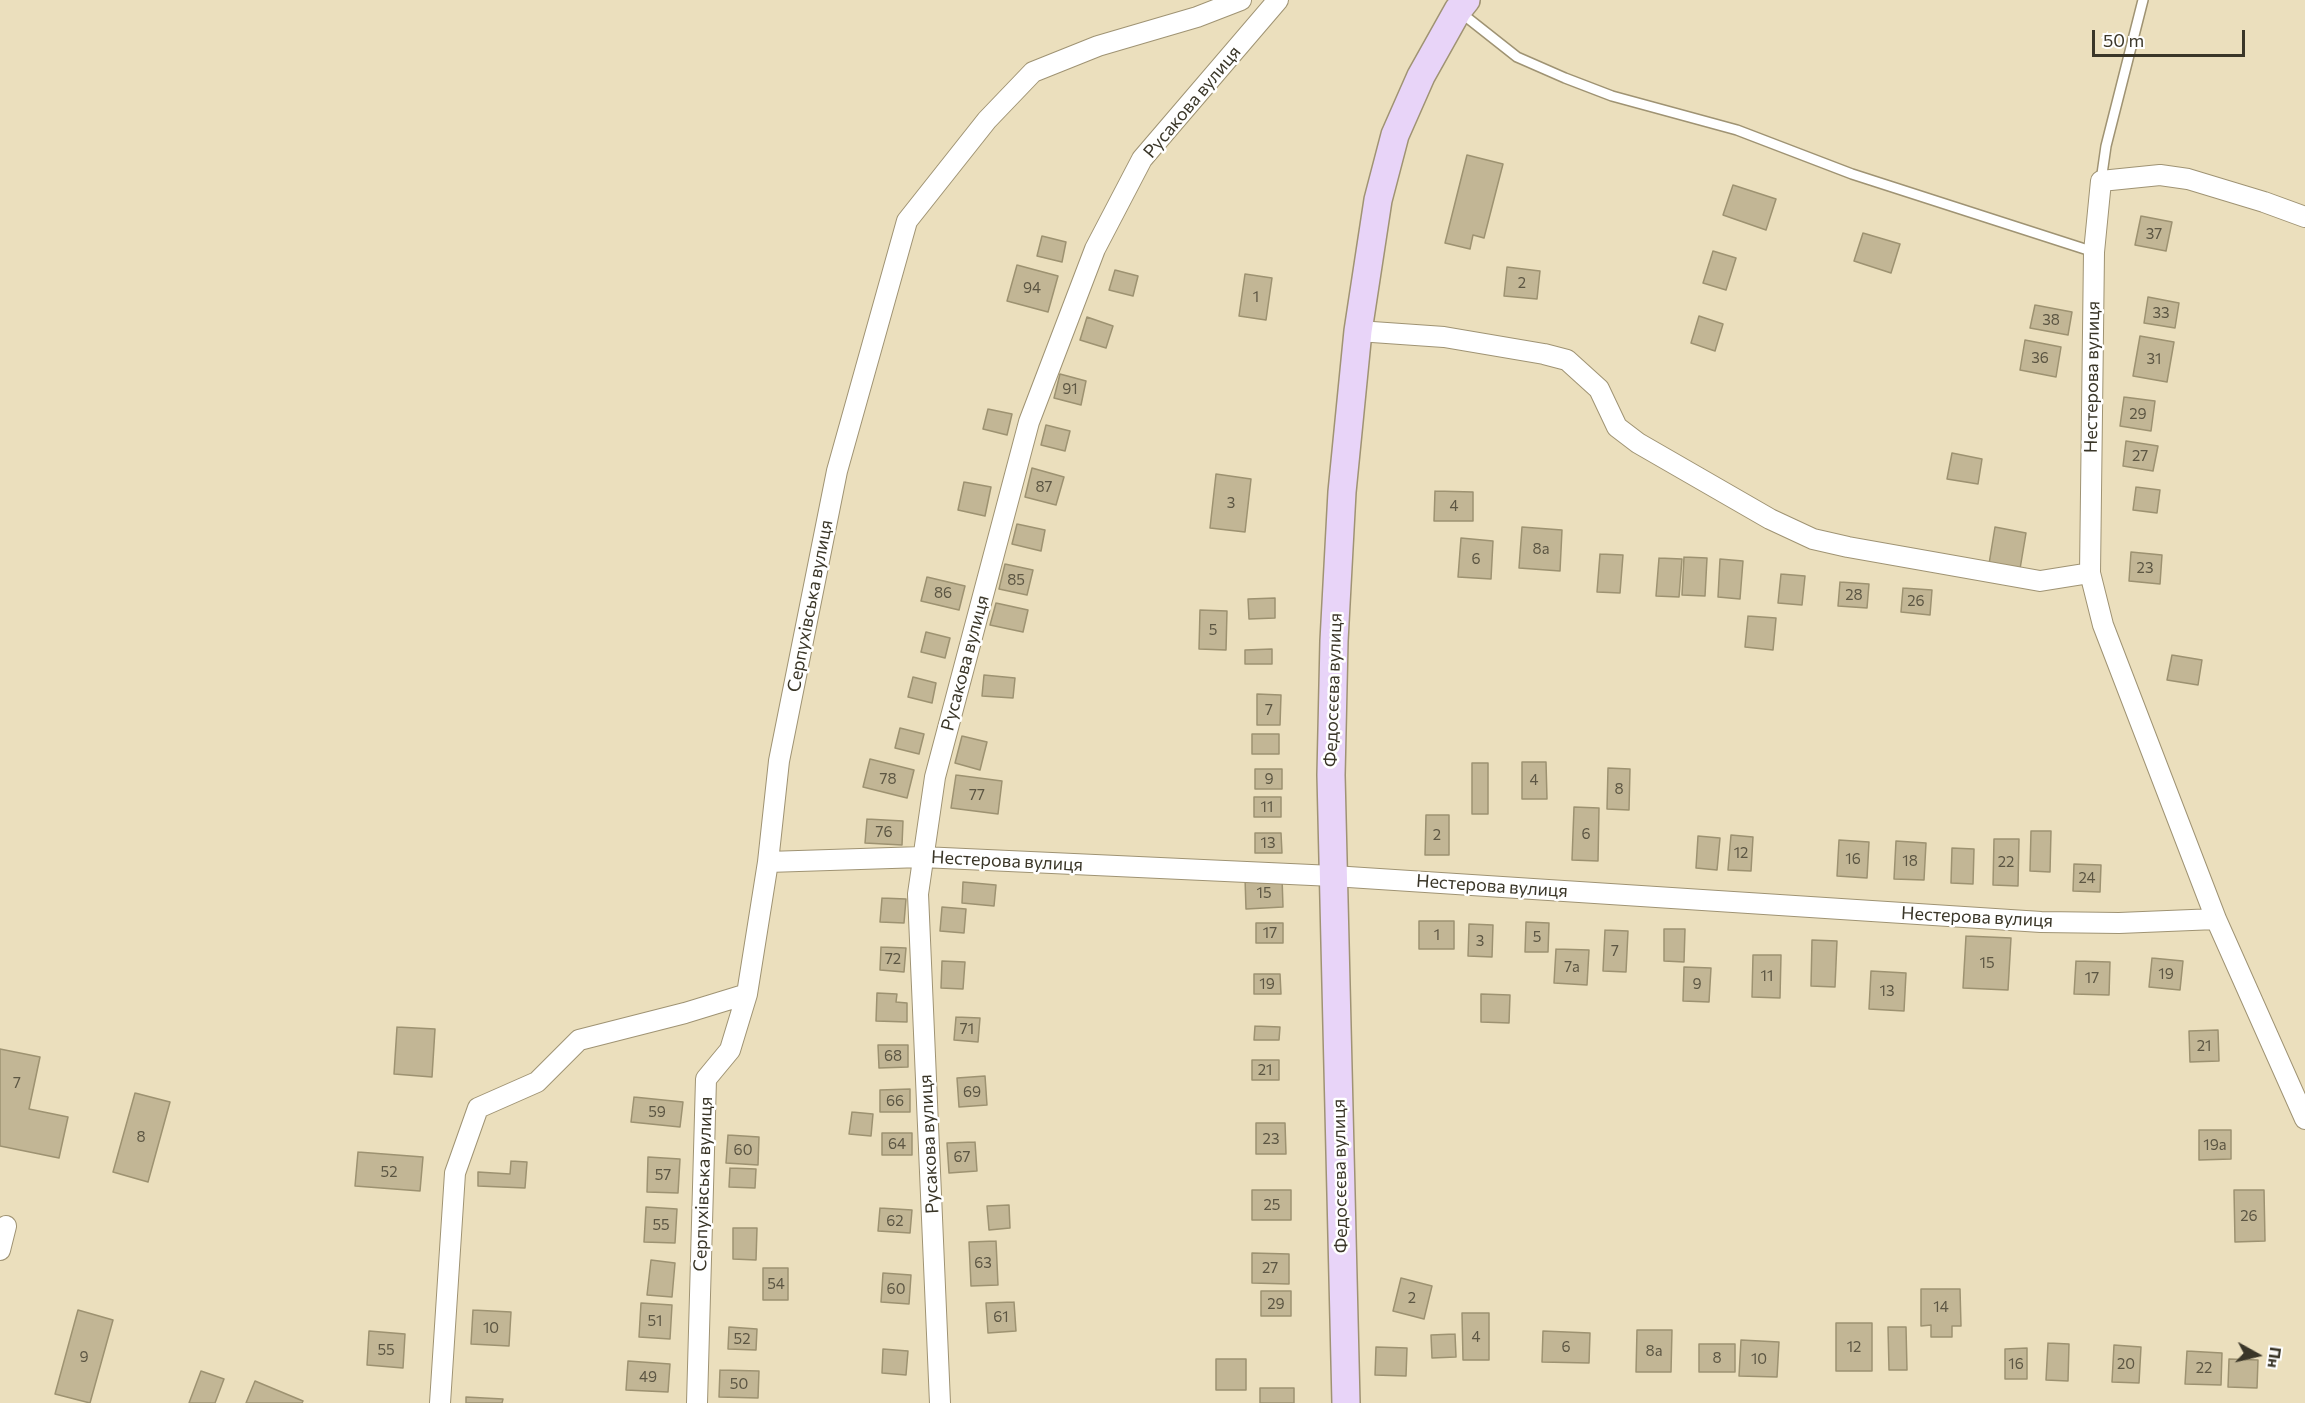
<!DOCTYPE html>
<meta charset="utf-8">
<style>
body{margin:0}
#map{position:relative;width:2305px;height:1403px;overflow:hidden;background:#ebdfbd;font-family:Commissioner,sans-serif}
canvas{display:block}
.north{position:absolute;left:2227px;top:1325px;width:60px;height:60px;-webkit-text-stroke:4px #fff;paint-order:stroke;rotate:98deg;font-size:16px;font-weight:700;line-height:24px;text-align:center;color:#3a3628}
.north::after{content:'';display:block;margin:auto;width:21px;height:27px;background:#3a3628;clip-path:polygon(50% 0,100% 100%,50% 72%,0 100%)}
.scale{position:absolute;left:2092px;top:30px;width:153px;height:27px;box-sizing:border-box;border:3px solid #3a3628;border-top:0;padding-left:8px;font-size:18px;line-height:21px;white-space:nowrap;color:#3a3628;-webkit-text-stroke:4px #fff;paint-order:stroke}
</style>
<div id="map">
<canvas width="2305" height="1403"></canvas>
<div class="north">Пн</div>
<div class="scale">50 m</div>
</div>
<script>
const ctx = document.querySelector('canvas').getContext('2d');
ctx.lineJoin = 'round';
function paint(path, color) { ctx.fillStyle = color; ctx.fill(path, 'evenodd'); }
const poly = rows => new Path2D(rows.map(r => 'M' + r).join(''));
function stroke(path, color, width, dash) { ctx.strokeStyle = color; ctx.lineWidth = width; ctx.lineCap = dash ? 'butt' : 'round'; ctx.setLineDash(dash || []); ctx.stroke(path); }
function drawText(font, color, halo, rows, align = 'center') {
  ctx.font = font + ' Commissioner,sans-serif'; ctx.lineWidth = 5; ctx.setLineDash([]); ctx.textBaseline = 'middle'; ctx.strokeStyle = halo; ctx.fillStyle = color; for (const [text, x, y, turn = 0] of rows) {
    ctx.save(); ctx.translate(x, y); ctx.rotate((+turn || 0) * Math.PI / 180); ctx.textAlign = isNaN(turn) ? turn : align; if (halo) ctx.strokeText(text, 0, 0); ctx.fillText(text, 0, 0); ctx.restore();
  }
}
const building = poly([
 [1467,155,1503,164,1484,238,1473,235,1470,249,1445,243,1467,155],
 [1733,185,1776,199,1766,230,1723,215,1733,185],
 [2141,216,2172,222,2166,251,2135,245,2141,216],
 [1863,233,1900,244,1891,273,1854,261,1863,233],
 [1042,236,1066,242,1062,262,1037,256,1042,236],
 [1713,251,1736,258,1726,290,1703,283,1713,251],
 [1017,265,1058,276,1048,312,1007,301,1017,265],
 [1507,267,1540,271,1537,299,1504,296,1507,267],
 [1115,270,1138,276,1133,296,1109,290,1115,270],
 [1245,274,1272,278,1266,320,1239,316,1245,274],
 [2148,297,2179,303,2175,328,2144,323,2148,297],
 [2035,305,2072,312,2068,335,2030,328,2035,305],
 [1699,316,1723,324,1715,351,1691,343,1699,316],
 [1087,317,1113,326,1106,348,1080,340,1087,317],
 [2140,336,2174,342,2167,382,2133,376,2140,336],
 [2025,340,2061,347,2056,377,2020,370,2025,340],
 [1060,374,1086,381,1081,405,1054,398,1060,374],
 [2124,397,2155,401,2151,431,2120,426,2124,397],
 [988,409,1012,414,1007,435,983,429,988,409],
 [1046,425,1070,431,1065,451,1041,445,1046,425],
 [2126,441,2158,446,2153,471,2123,466,2126,441],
 [1952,453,1982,459,1978,484,1947,479,1952,453],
 [1032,468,1064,477,1056,505,1025,497,1032,468],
 [1216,474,1251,479,1245,532,1210,528,1216,474],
 [964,482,991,487,985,516,958,510,964,482],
 [2136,487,2160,490,2157,513,2133,510,2136,487],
 [1435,491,1473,492,1473,521,1434,521,1435,491],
 [1017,524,1045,530,1041,551,1012,544,1017,524],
 [1522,527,1562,530,1560,571,1519,568,1522,527],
 [1995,527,2026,533,2020,569,1989,564,1995,527],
 [1461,538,1493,541,1491,579,1458,577,1461,538],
 [2131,552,2162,555,2160,584,2129,581,2131,552],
 [1600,554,1623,555,1620,593,1597,592,1600,554],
 [1684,557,1707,558,1705,596,1682,595,1684,557],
 [1659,558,1682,559,1679,597,1656,596,1659,558],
 [1720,559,1743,561,1740,599,1718,597,1720,559],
 [1005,564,1033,570,1027,595,999,589,1005,564],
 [1781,574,1805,576,1802,605,1778,603,1781,574],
 [927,577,965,586,959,610,921,601,927,577],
 [1840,582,1869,584,1867,608,1838,606,1840,582],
 [1903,588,1932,590,1930,615,1901,612,1903,588],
 [1275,598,1275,618,1249,619,1248,599,1275,598],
 [996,603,1028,610,1023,632,990,625,996,603],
 [1200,610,1227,611,1226,650,1199,649,1200,610],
 [1748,616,1776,618,1773,650,1745,647,1748,616],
 [926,632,950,638,945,658,921,652,926,632],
 [1272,649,1272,664,1245,664,1245,650,1272,649],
 [2172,655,2202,660,2198,685,2167,680,2172,655],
 [984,675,1015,678,1013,698,982,696,984,675],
 [913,677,936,683,932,703,908,697,913,677],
 [1257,694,1281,695,1280,725,1257,725,1257,694],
 [900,728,924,734,919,754,895,748,900,728],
 [1252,734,1279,734,1279,754,1252,754,1252,734],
 [962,736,987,742,980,770,955,763,962,736],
 [870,759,914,770,907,798,863,787,870,759],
 [1522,762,1546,762,1547,799,1522,799,1522,762],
 [1472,763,1488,763,1488,814,1472,814,1472,763],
 [1608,768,1630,769,1629,810,1607,809,1608,768],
 [1255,769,1282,769,1282,789,1255,789,1255,769],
 [956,775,1002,781,998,814,951,808,956,775],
 [1254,797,1281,797,1281,817,1254,817,1254,797],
 [1574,807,1599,808,1598,861,1572,860,1574,807],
 [1426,815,1449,815,1449,855,1425,855,1426,815],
 [867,819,903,821,902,845,865,843,867,819],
 [2031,831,2051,831,2050,872,2030,871,2031,831],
 [1255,833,1281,833,1282,853,1255,853,1255,833],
 [1731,835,1753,837,1751,871,1728,870,1731,835],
 [1698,836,1720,838,1717,870,1696,868,1698,836],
 [1994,839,2019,839,2018,886,1993,885,1994,839],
 [1839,840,1869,842,1867,878,1837,876,1839,840],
 [1896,841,1926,843,1924,880,1894,879,1896,841],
 [1952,848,1974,849,1973,884,1951,883,1952,848],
 [2074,864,2101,865,2100,892,2073,891,2074,864],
 [1282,877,1283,907,1246,909,1245,878,1282,877],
 [963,882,996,885,994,906,962,903,963,882],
 [882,898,906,899,904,923,880,922,882,898],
 [942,907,966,909,964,933,940,931,942,907],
 [1419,921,1454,921,1454,949,1419,949,1419,921],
 [1526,922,1549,923,1548,952,1525,952,1526,922],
 [1256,923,1283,923,1283,943,1256,943,1256,923],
 [1469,924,1493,925,1492,957,1468,956,1469,924],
 [1664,929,1685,929,1684,962,1664,961,1664,929],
 [1605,930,1628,931,1626,972,1603,971,1605,930],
 [1966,936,2011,938,2008,990,1963,988,1966,936],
 [1812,940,1837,941,1835,987,1811,986,1812,940],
 [881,947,906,948,904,972,880,970,881,947],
 [1556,949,1589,950,1587,985,1554,983,1556,949],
 [1753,955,1781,955,1780,998,1752,997,1753,955],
 [2152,958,2183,961,2180,990,2149,987,2152,958],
 [942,961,965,962,963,989,941,988,942,961],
 [2076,961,2110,962,2109,995,2074,994,2076,961],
 [1684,967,1711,968,1709,1002,1683,1001,1684,967],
 [1871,971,1906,973,1904,1011,1869,1009,1871,971],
 [1254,974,1280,974,1281,994,1254,994,1254,974],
 [877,993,897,994,896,1002,907,1003,907,1022,876,1021,877,993],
 [1481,994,1510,995,1509,1023,1481,1022,1481,994],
 [956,1017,980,1018,978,1042,954,1040,956,1017],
 [1255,1026,1280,1027,1279,1040,1254,1040,1255,1026],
 [397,1027,435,1029,432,1077,394,1074,397,1027],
 [2218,1030,2219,1061,2190,1062,2189,1031,2218,1030],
 [878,1045,908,1045,908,1067,879,1068,878,1045],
 [0,1049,40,1057,29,1109,68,1117,59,1158,0,1146,0,1049],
 [1252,1060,1279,1060,1279,1080,1252,1080,1252,1060],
 [985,1076,987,1105,959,1107,957,1078,985,1076],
 [910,1089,910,1112,880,1112,880,1090,910,1089],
 [135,1093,170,1102,148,1182,113,1172,135,1093],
 [634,1097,683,1102,680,1127,631,1122,634,1097],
 [852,1112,873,1114,871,1136,849,1134,852,1112],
 [1256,1123,1285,1123,1286,1154,1256,1154,1256,1123],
 [2199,1130,2231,1130,2231,1159,2199,1160,2199,1130],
 [882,1133,912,1133,912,1155,882,1155,882,1133],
 [728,1135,759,1137,758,1165,726,1163,728,1135],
 [975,1142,977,1171,949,1173,947,1143,975,1142],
 [358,1152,423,1157,420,1191,355,1186,358,1152],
 [648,1157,680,1159,678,1193,647,1192,648,1157],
 [511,1161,527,1162,525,1188,478,1186,478,1172,510,1174,511,1161],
 [730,1168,756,1169,755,1188,729,1187,730,1168],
 [1252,1190,1291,1190,1291,1220,1252,1220,1252,1190],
 [2234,1190,2264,1190,2265,1241,2235,1242,2234,1190],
 [1009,1205,1010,1228,989,1230,987,1206,1009,1205],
 [646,1207,677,1209,675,1243,644,1242,646,1207],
 [880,1208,912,1210,910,1233,878,1231,880,1208],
 [733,1228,757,1228,756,1260,733,1259,733,1228],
 [996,1241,998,1285,971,1286,969,1242,996,1241],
 [1252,1253,1289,1254,1289,1284,1252,1283,1252,1253],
 [651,1260,675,1263,672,1297,647,1295,651,1260],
 [763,1268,788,1268,788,1300,763,1300,763,1268],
 [883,1273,911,1275,909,1304,881,1302,883,1273],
 [1401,1278,1432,1286,1424,1319,1393,1311,1401,1278],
 [1921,1289,1960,1289,1961,1326,1952,1326,1952,1337,1931,1337,1931,1325,1921,1326,1921,1289],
 [1261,1291,1291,1291,1291,1316,1261,1316,1261,1291],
 [1014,1302,1016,1331,988,1333,986,1303,1014,1302],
 [641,1303,672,1305,670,1339,639,1337,641,1303],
 [78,1310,113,1320,90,1403,55,1394,78,1310],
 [473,1310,511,1312,509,1346,471,1344,473,1310],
 [1462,1313,1489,1313,1489,1360,1463,1360,1462,1313],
 [1836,1323,1872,1323,1872,1371,1836,1371,1836,1323],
 [729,1327,757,1329,756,1350,728,1349,729,1327],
 [1888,1327,1906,1327,1907,1370,1889,1370,1888,1327],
 [1637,1330,1672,1330,1671,1372,1636,1372,1637,1330],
 [369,1331,405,1334,403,1368,367,1365,369,1331],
 [1543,1331,1590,1333,1589,1363,1542,1362,1543,1331],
 [1455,1334,1456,1357,1432,1358,1431,1335,1455,1334],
 [1741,1340,1779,1342,1777,1377,1739,1376,1741,1340],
 [2048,1343,2069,1344,2068,1381,2046,1380,2048,1343],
 [1699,1344,1735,1344,1735,1372,1699,1372,1699,1344],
 [2114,1345,2141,1347,2139,1383,2112,1382,2114,1345],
 [1376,1347,1407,1348,1406,1376,1375,1375,1376,1347],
 [2027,1348,2027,1379,2005,1379,2005,1349,2027,1348],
 [883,1349,908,1351,906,1375,882,1373,883,1349],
 [2187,1351,2222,1353,2221,1385,2185,1384,2187,1351],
 [1216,1359,1246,1359,1246,1390,1216,1390,1216,1359],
 [2229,1359,2258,1360,2257,1388,2228,1387,2229,1359],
 [628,1361,670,1364,668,1392,626,1390,628,1361],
 [720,1370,759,1371,758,1398,719,1397,720,1370],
 [201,1371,224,1379,215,1403,189,1403,201,1371],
 [255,1381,303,1401,302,1403,246,1403,255,1381],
 [1260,1388,1294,1388,1294,1403,1260,1403,1260,1388],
 [466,1397,503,1399,502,1403,466,1403,466,1397]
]);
const lane = poly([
 [1460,12,1517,57,1565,78,1612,96,1737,130,1852,174,2094,252],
 [2101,181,2106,146,2143,0]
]);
const street = poly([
 [2305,217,2264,202,2188,179,2160,175,2101,181,2094,252,2090,573,2103,625,2216,919,2305,1119],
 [1358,331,1444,337,1544,354,1567,360,1599,389,1617,427,1638,443,1770,519,1813,539,1848,547,2040,581,2090,573],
 [768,862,922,857,1333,876,2041,922,2119,923,2216,919],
 [0,1250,6,1226],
 [440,1403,455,1173,478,1108,537,1082,579,1040,685,1013,747,994],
 [697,1403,706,1079,730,1050,747,994,768,862,779,761,837,471,907,221,987,120,1033,72,1098,46,1197,17,1241,0],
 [940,1403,918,894,935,777,1029,422,1095,249,1142,159,1278,0]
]);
const secondary = poly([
 [1346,1403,1331,775,1334,641,1342,492,1358,331,1378,200,1395,135,1421,76,1458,10,1466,0]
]);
const numberNames = [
 ["37",2154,234],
 ["2",1522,283],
 ["94",1032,288],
 ["1",1256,297],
 ["33",2161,313],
 ["38",2051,320],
 ["36",2040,358],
 ["31",2154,359],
 ["91",1070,389],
 ["29",2138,414],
 ["27",2140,456],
 ["87",1044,487],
 ["3",1231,503],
 ["4",1454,506],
 ["8а",1541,549],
 ["6",1476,559],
 ["23",2145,568],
 ["85",1016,580],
 ["86",943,593],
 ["28",1854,595],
 ["26",1916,601],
 ["5",1213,630],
 ["7",1269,710],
 ["78",888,779],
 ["9",1269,779],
 ["4",1534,780],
 ["8",1619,789],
 ["77",977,795],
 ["11",1267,807],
 ["76",884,832],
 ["6",1586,834],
 ["2",1437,835],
 ["13",1268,843],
 ["12",1741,853],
 ["16",1853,859],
 ["18",1910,861],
 ["22",2006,862],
 ["24",2087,878],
 ["15",1264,893],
 ["17",1270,933],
 ["1",1437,935],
 ["5",1537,937],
 ["3",1480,941],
 ["7",1615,951],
 ["72",893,959],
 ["15",1987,963],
 ["7а",1572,967],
 ["19",2166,974],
 ["11",1767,976],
 ["17",2092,978],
 ["19",1267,984],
 ["9",1697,984],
 ["13",1887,991],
 ["71",967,1029],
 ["21",2204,1046],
 ["68",893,1056],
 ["21",1265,1070],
 ["7",17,1083],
 ["69",972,1092],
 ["66",895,1101],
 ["59",657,1112],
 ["8",141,1137],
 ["23",1271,1139],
 ["64",897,1144],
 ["19а",2215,1145],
 ["60",743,1150],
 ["67",962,1157],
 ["52",389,1172],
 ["57",663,1175],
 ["25",1272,1205],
 ["26",2249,1216],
 ["62",895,1221],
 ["55",661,1225],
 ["63",983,1263],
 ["27",1270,1268],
 ["54",776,1284],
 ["60",896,1289],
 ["2",1412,1298],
 ["29",1276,1304],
 ["14",1941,1307],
 ["61",1001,1317],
 ["51",655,1321],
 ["10",491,1328],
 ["4",1476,1337],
 ["52",742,1339],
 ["6",1566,1347],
 ["12",1854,1347],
 ["55",386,1350],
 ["8а",1654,1351],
 ["9",84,1357],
 ["8",1717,1358],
 ["10",1759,1359],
 ["16",2016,1364],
 ["20",2126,1364],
 ["22",2204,1368],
 ["49",648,1377],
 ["50",739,1384]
];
const streetNames = [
 ["Русакова вулиця",1192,102,-50],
 ["Нестерова вулиця",2092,377,-89],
 ["Серпухівська вулиця",810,606,-79],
 ["Русакова вулиця",965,663,-75],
 ["Федосєєва вулиця",1333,690,-88],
 ["Нестерова вулиця",1007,861,3],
 ["Нестерова вулиця",1492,886,4],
 ["Нестерова вулиця",1977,917,3],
 ["Русакова вулиця",929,1144,-93],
 ["Федосєєва вулиця",1340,1176,-91],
 ["Серпухівська вулиця",703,1184,-88]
];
paint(building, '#c2b695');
stroke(building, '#9d9271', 1.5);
stroke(lane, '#9f9373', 12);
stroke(street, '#9f9373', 22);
stroke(secondary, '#9f9373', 30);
stroke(lane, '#fff', 9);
stroke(street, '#fff', 20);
stroke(secondary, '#e8d4f8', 27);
drawText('15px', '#5c5643', null, numberNames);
drawText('18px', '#3a3628', '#fff', streetNames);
</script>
